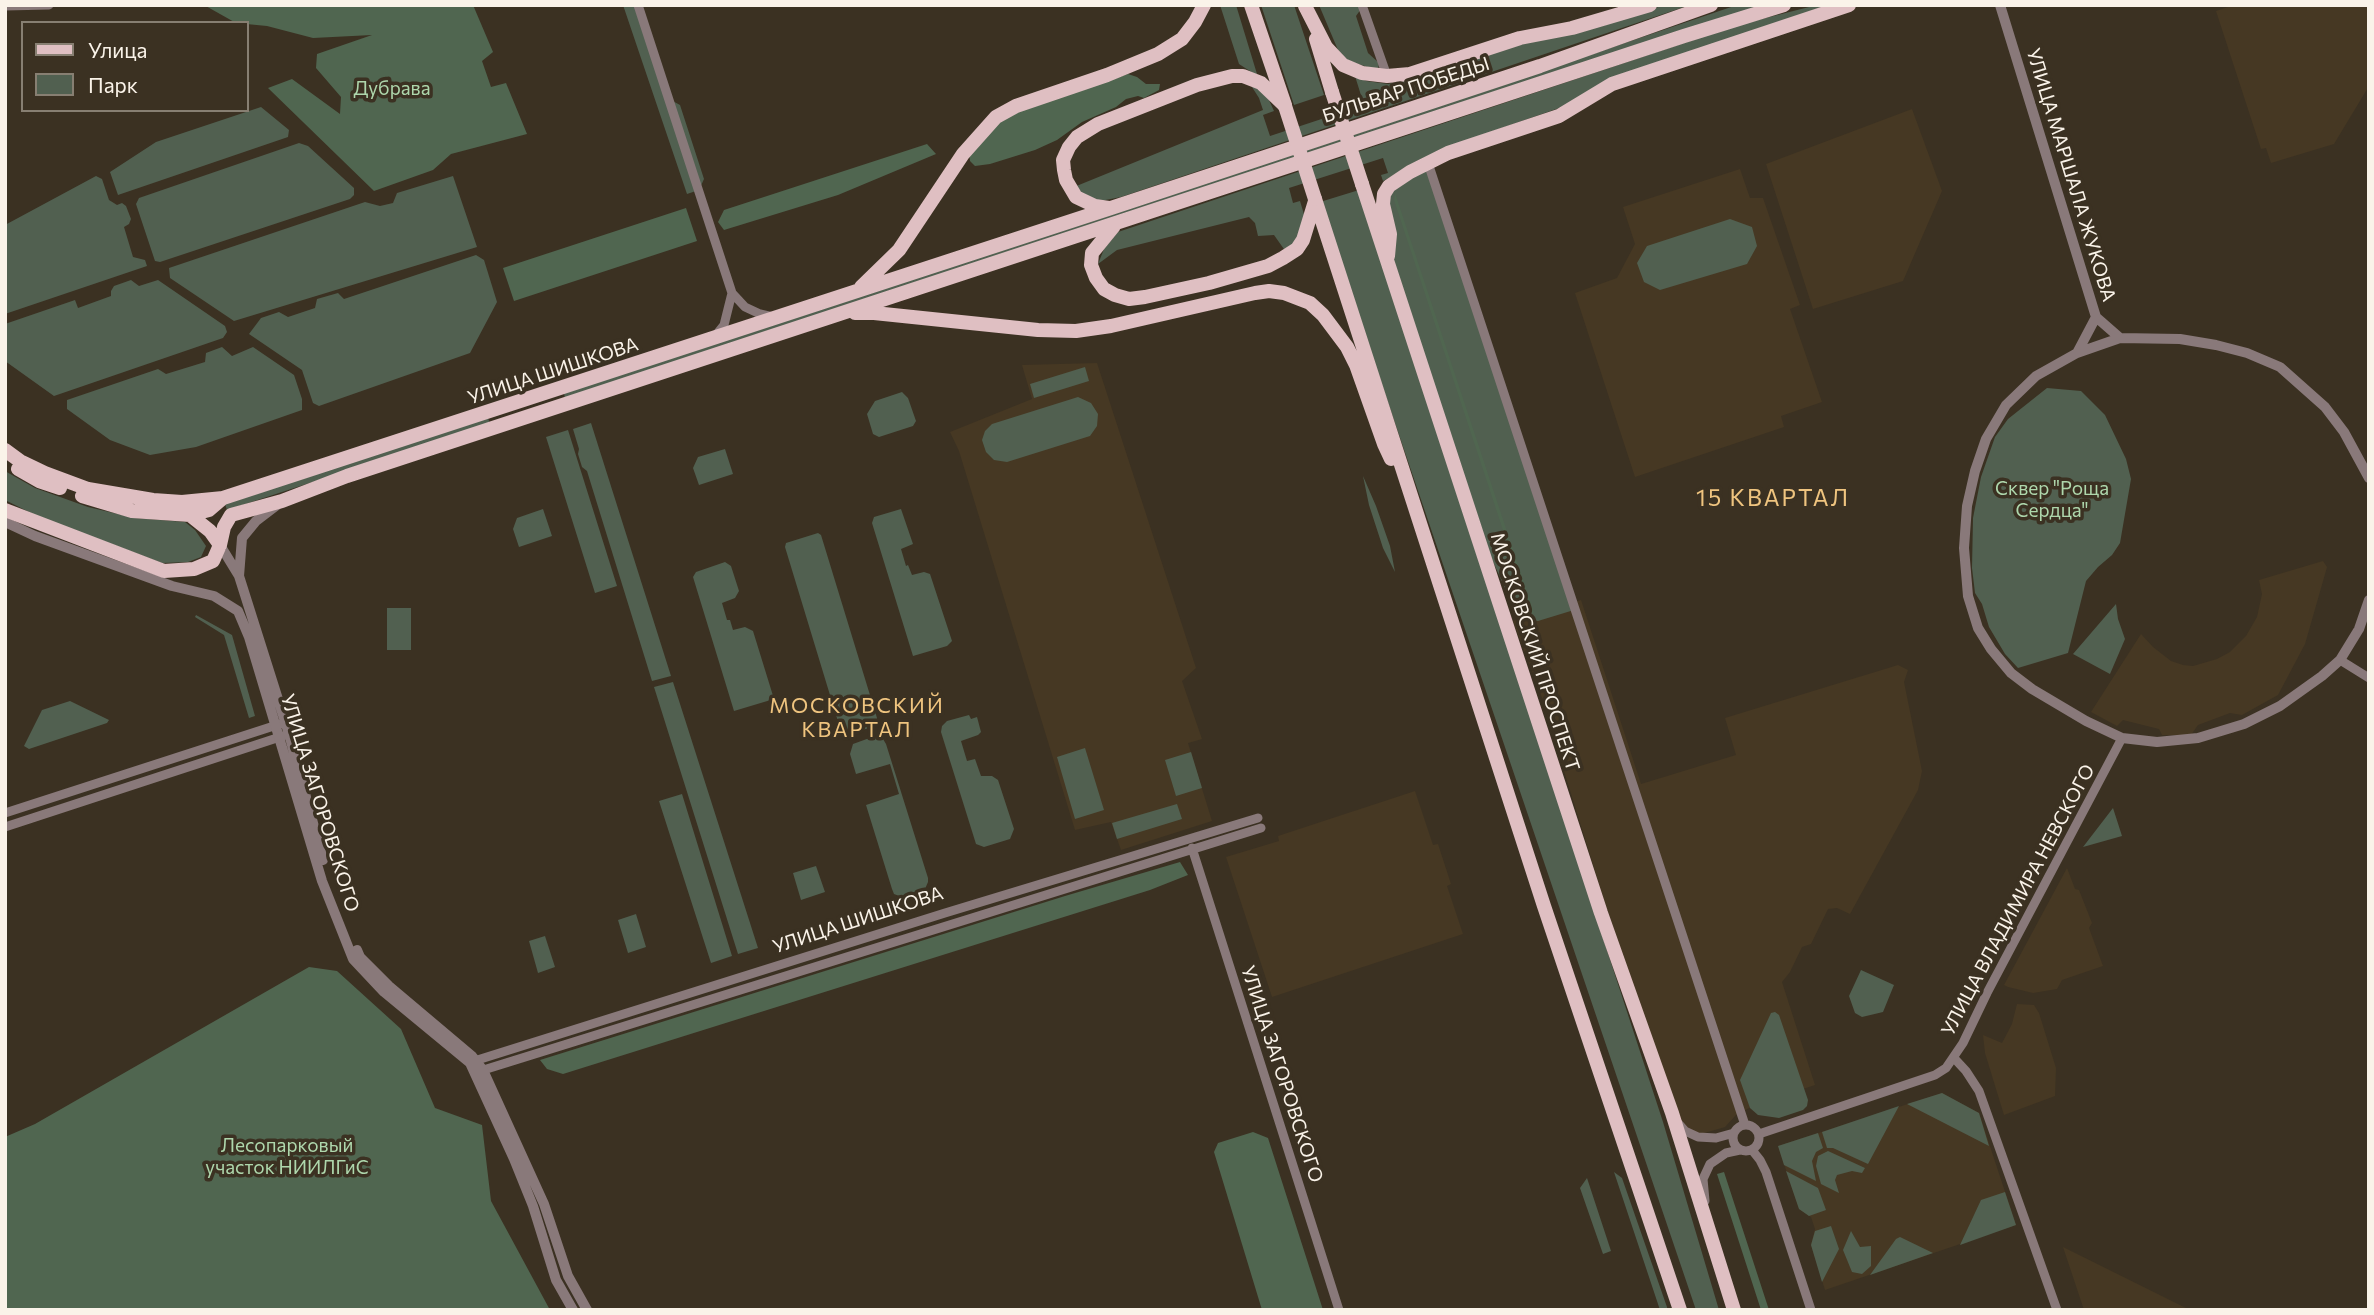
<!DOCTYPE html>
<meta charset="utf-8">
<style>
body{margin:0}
#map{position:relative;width:2374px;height:1315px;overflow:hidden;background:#3b3122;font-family:Commissioner,sans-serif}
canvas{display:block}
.frame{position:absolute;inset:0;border:7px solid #faf3e9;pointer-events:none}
.legend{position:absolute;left:21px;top:21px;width:228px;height:91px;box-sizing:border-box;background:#3b3122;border:2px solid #877f72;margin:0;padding:9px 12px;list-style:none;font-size:21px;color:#faf3e9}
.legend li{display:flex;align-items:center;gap:14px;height:35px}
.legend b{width:35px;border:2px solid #877f72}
</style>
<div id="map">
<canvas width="2374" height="1315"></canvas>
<div class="frame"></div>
<ul class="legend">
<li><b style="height:9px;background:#dfbfc2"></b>Улица</li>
<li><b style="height:19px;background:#516050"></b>Парк</li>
</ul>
</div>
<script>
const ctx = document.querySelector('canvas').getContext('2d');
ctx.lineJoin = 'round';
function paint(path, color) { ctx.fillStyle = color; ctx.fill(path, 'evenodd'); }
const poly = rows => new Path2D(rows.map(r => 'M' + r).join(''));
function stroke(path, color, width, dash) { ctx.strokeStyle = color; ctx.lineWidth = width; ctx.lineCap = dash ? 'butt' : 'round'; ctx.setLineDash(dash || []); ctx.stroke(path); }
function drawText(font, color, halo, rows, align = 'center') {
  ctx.font = font + ' Commissioner,sans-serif'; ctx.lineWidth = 7; ctx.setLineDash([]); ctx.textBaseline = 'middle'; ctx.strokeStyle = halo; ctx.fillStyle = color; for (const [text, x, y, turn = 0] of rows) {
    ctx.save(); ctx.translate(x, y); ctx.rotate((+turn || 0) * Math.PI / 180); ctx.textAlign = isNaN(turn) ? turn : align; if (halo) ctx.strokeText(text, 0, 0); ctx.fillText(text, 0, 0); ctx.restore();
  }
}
const built = poly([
 [2234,5,2369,5,2369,86,2334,144,2271,163,2266,148,2261,149,2216,11],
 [1912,109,1942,191,1903,281,1813,309,1766,164],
 [1740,169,1750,198,1763,198,1800,305,1790,309,1822,402,1781,416,1784,427,1635,477,1575,293,1617,278,1635,244,1623,207],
 [1097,363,1196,668,1182,681,1202,739,1188,743,1212,821,1121,850,1111,822,1075,830,959,451,950,432,1032,399,1022,365],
 [2323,561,2327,567,2305,644,2278,695,2242,715,2230,713,2198,725,2191,735,2162,735,2159,729,2123,720,2117,726,2091,712,2141,634,2153,647,2171,661,2183,665,2193,666,2217,659,2230,652,2246,636,2257,617,2262,594,2259,580],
 [1581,600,1641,784,1736,755,1725,718,1898,665,1908,670,1904,682,1922,771,1918,790,1850,914,1837,908,1828,909,1811,944,1802,947,1790,972,1782,982,1815,1085,1755,1105,1736,1115,1725,1127,1697,1135,1682,1125,1604,900,1559,755,1556,735,1513,621],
 [1415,791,1433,845,1438,844,1451,884,1447,886,1463,934,1272,997,1226,857,1279,841,1278,836],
 [2067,868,2075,889,2079,890,2092,923,2089,928,2103,966,2062,980,2057,989,2033,993,2008,987,2004,985],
 [2017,1004,2034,1005,2039,1013,2056,1068,2055,1096,2004,1115,1985,1053,1983,1035,2002,1043,2012,1024],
 [1942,1093,1979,1113,2016,1225,1825,1290,1811,1245,1815,1229,1811,1217,1799,1209,1778,1146],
 [2063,1247,2190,1310,2084,1310]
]);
const green = poly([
 [623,5,638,5,669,99,680,105,704,179,699,190,687,194],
 [1220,5,1236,5,1257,74,1256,75,1239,64],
 [1261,5,1294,5,1324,95,1294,105],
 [1319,5,1360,5,1361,9,1356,16,1368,53,1379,63,1378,70,1348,61,1338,50],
 [1664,5,1690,5,1121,197,1095,202,1074,187,1263,110,1259,98,1252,87,1255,85,1269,100,1274,111,1263,115,1270,136,1364,105,1355,76,1366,81,1388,84,1414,79,1515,45,1605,25],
 [1737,5,1766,5,565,399,564,393,1371,129],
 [1817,5,1828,5,1565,106,1447,147,1383,181,1381,175,1388,173,1383,158,1289,188,1293,203,1300,201,1306,221,1298,239,1286,252,1274,235,1258,236,1255,223,1249,217,1117,250,1098,264,1104,249,1118,232,1738,25],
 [261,107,289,130,288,137,118,195,110,172,156,142],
 [299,143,308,146,354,188,354,195,350,199,160,262,155,261,136,204,139,198],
 [1428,163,1574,610,1538,621,1525,619,1515,610,1489,553,1387,265,1384,194],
 [96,176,102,179,109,200,117,205,122,203,126,206,131,219,129,224,124,227,133,257,145,260,147,266,5,314,5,225],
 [453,176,477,247,234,321,170,278,169,268,365,202,380,206,393,203,397,193],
 [1359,190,1663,1122,1719,1310,1696,1310,1320,202],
 [1730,219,1752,227,1757,246,1747,264,1660,290,1644,282,1637,263,1647,246],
 [476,255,484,260,497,302,470,353,319,406,313,403,302,370,249,334,261,318,279,312,288,317,315,308,317,299,338,293,344,299],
 [131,280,139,286,158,280,225,326,227,332,223,338,54,396,5,361,5,324,75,300,78,308,111,296,111,291,114,286],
 [222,347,232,356,253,347,294,375,302,399,302,410,196,447,150,455,110,440,67,409,67,400,158,369,166,374,205,362,206,353],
 [1085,367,1089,381,1034,398,1030,384],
 [2047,388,2081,391,2105,415,2126,459,2131,479,2120,543,2112,555,2098,567,2086,581,2068,653,2018,668,2005,654,1989,627,1982,604,1975,593,1972,568,1973,518,1981,477,1995,437,2008,419],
 [902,392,908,398,916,421,913,426,879,437,873,434,867,414,875,401],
 [1078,397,1091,403,1098,414,1097,426,1090,436,1007,462,994,460,986,452,982,440,985,431,992,424],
 [488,418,490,424,227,510,225,504],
 [591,423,671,676,652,681,587,471,582,467,578,454,579,449,573,429],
 [568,430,617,586,595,593,546,437],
 [725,449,733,474,699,485,693,468,698,457],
 [5,471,35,488,88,507,135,518,185,522,195,530,206,546,201,557,188,562,162,563,37,516,5,500],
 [1363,476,1376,506,1390,546,1395,572,1383,548,1369,505],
 [543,509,552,536,519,547,513,529,517,518],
 [901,509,913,544,901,549,906,566,908,565,912,575,924,572,930,574,952,641,947,646,913,656,872,523,874,517],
 [818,533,821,535,877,718,877,721,872,727,853,733,844,732,840,728,785,547,786,543],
 [725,562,731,566,739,591,735,598,722,603,727,620,730,620,733,630,745,627,753,631,774,699,734,711,693,577,696,572],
 [2116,604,2118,619,2125,639,2110,674,2073,654],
 [387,608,411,608,411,650,387,650],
 [196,615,232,635,255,716,249,718,224,635,195,617],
 [673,682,758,948,738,954,654,687],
 [70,701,109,720,107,723,29,749,24,746,42,710],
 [969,715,971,719,977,717,981,732,978,735,961,741,967,761,975,759,981,776,992,776,998,780,1014,829,1010,839,984,847,976,844,941,732,942,726,947,721],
 [875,736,883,739,886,744,928,878,928,882,925,889,902,897,894,894,892,889,866,805,899,794,890,764,856,774,850,754,853,744],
 [1085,748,1104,810,1075,819,1057,757],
 [1191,752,1202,788,1176,796,1165,760],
 [682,794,732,956,711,963,659,801],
 [1177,804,1182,819,1117,839,1112,823],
 [2113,808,2122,836,2083,847],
 [816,866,825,892,801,900,793,873],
 [636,914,646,947,628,953,618,920],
 [545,936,555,967,538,973,529,941],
 [1861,970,1894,985,1883,1012,1862,1017,1855,1013,1849,996],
 [1775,1012,1779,1015,1808,1100,1807,1106,1803,1110,1779,1118,1758,1115,1750,1108,1740,1080,1771,1013],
 [1942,1093,1979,1113,1989,1146,1907,1104],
 [1899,1106,1868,1164,1833,1148,1827,1148,1822,1132],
 [1818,1133,1823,1148,1816,1152,1812,1161,1816,1181,1784,1165,1778,1146],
 [1828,1151,1865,1168,1862,1173,1852,1171,1837,1175,1835,1180,1839,1193,1821,1184,1816,1166,1818,1156],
 [1786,1171,1818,1188,1826,1210,1809,1216,1799,1209],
 [1614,1172,1622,1178,1668,1310,1660,1310],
 [1587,1178,1611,1251,1603,1254,1580,1188],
 [2005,1192,2016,1225,1960,1245,1981,1200],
 [1831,1226,1839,1249,1822,1282,1811,1245,1815,1231],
 [1851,1231,1860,1247,1871,1246,1871,1266,1862,1274,1852,1272,1843,1250],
 [1900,1237,1933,1253,1870,1275,1896,1239]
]);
const forest = poly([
 [204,5,473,5,493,52,482,61,491,87,506,83,527,134,451,154,433,170,374,191,268,88,292,79,340,114,341,97,316,68,317,54,372,35,313,38,267,26,236,23],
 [1128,74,1137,77,1146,84,1160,84,1159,90,1144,98,1138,96,1126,99,1116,107,1082,122,1057,140,1035,150,990,164,975,166,970,161,969,152,1001,118],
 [927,144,936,154,838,195,724,230,718,222,724,210],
 [1395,193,1534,613,1530,612,1394,200],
 [686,208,697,241,514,301,503,268],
 [1180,862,1188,875,1150,890,563,1074,547,1069,540,1060,1065,896],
 [309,967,337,971,401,1029,435,1108,482,1125,491,1201,550,1310,5,1310,5,1137,35,1124],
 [1253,1132,1268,1138,1323,1310,1262,1310,1214,1152,1218,1143],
 [1724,1172,1769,1310,1761,1310,1717,1174]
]);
const minor = poly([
 [638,5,732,293],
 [1362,5,1387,76],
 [5,6,49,5],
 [1428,163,1745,1125],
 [716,335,724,325,732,293,745,307,760,314,773,317],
 [2340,660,2369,678],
 [5,813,280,724],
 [5,827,283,736],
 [1192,848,1339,1310],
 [1954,1058,1966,1071,1979,1091,2057,1310],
 [471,1062,945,913,1258,818],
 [477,1072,1261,828],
 [1678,1123,1685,1131,1698,1137,1716,1138,1734,1133],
 '1733 1138a13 13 0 1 1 26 0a13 13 0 1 1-26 0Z',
 [1759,1134,1935,1075,1946,1068,1963,1043,1987,993,2122,738],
 [1752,1150,1760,1160,1766,1172,1811,1310],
 [1705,1201,1703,1179,1710,1164,1726,1153,1740,1150]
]);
const tertiary = poly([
 [2000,5,2096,317,2077,353],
 [2096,317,2120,338],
 [2369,478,2344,432,2325,407,2280,367,2247,353,2216,345,2180,339,2120,338,2077,353,2036,376,2006,405,1986,439,1975,471,1967,506,1964,548,1968,596,1978,628,1991,649,2011,673,2032,689,2086,721,2122,738,2157,742,2198,738,2244,724,2280,706,2322,676,2340,660,2359,629,2369,600],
 [277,505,256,521,242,538,239,576,289,734,323,860],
 [5,522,35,536,172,586,214,596,238,611,249,637,322,881,353,959,384,992,470,1063,514,1159,533,1206,556,1280,573,1310],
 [220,545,239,576],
 [357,950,360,957,389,986,472,1056,483,1070,544,1204,568,1276,587,1310]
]);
const primary = poly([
 [1251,5,1285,105],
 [1305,6,1326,47,1343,65,1362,73,1387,76,1410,74,1520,38,1572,28,1650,5],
 [1316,39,1332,92],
 [1362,184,1601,913,1672,1113,1734,1310],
 [1315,199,1544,906,1680,1310],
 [1109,208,1095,206,1076,197,1066,180,1064,170,1063,160,1069,147,1077,137,1098,124,1197,85,1232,76,1243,76,1261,83,1285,106],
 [1114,226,1092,253,1091,265,1096,278,1104,289,1115,295,1129,299,1145,297,1209,283,1268,266,1283,258,1297,249,1303,240,1315,201],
 [1388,256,1390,234,1383,204,1384,194,1389,186,1410,172,1448,153,1559,116,1612,84,1849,5],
 [861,287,899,250,963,154,996,117,1016,106,1107,75,1158,54,1182,39,1195,22,1204,5],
 [855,313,874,313,1038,330,1076,331,1111,326,1255,293,1269,291,1284,293,1310,303,1323,315,1347,347,1356,365,1384,444,1391,459],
 [5,450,20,461,45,473,88,489,153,500,182,502,223,498,1111,208,1540,66,1711,5],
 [18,469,39,481,60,488],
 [82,496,132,511,190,515,210,531,220,545],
 [5,510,164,571,194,569,213,561,220,545,224,527,231,515,282,501,347,476,1684,36,1784,5],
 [190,515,209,510,223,498]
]);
const primaryBridge = poly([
 [1332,92,1362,184],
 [1285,106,1315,199]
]);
const parkNames = [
 ["Дубрава",392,89],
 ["Сквер \"Роща",2052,489],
 ["Сердца\"",2052,511],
 ["Лесопарковый",287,1146],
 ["участок НИИЛГиС",287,1168]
];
const streetNames = [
 ["БУЛЬВАР ПОБЕДЫ",1406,90,-18],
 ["УЛИЦА МАРШАЛА ЖУКОВА",2071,175,73],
 ["УЛИЦА ШИШКОВА",553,371,-18],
 ["МОСКОВСКИЙ ПРОСПЕКТ",1535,652,72],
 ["УЛИЦА ЗАГОРОВСКОГО",320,803,73],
 ["УЛИЦА ВЛАДИМИРА НЕВСКОГО",2018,900,-62],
 ["УЛИЦА ШИШКОВА",858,920,-18],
 ["УЛИЦА ЗАГОРОВСКОГО",1282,1074,72]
];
const neighbourhoodNames = [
 ["МОСКОВСКИЙ",857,706],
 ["КВАРТАЛ",857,730]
];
const quarterNames = [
 ["15 КВАРТАЛ",1773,498]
];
paint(built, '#463823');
paint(green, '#516050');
paint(forest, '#506650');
stroke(minor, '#89797a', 9);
stroke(tertiary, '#89797a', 10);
stroke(primary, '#dfbfc2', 14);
stroke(primaryBridge, '#dfbfc2', 14);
drawText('19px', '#aed7ac', '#3b3122', parkNames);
drawText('19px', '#faf3e9', '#3b3122', streetNames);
ctx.letterSpacing = '2px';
drawText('21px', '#efc47f', '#3b3122', neighbourhoodNames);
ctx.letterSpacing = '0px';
ctx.letterSpacing = '2px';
drawText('23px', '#efc47f', '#3b3122', quarterNames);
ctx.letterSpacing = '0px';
</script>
